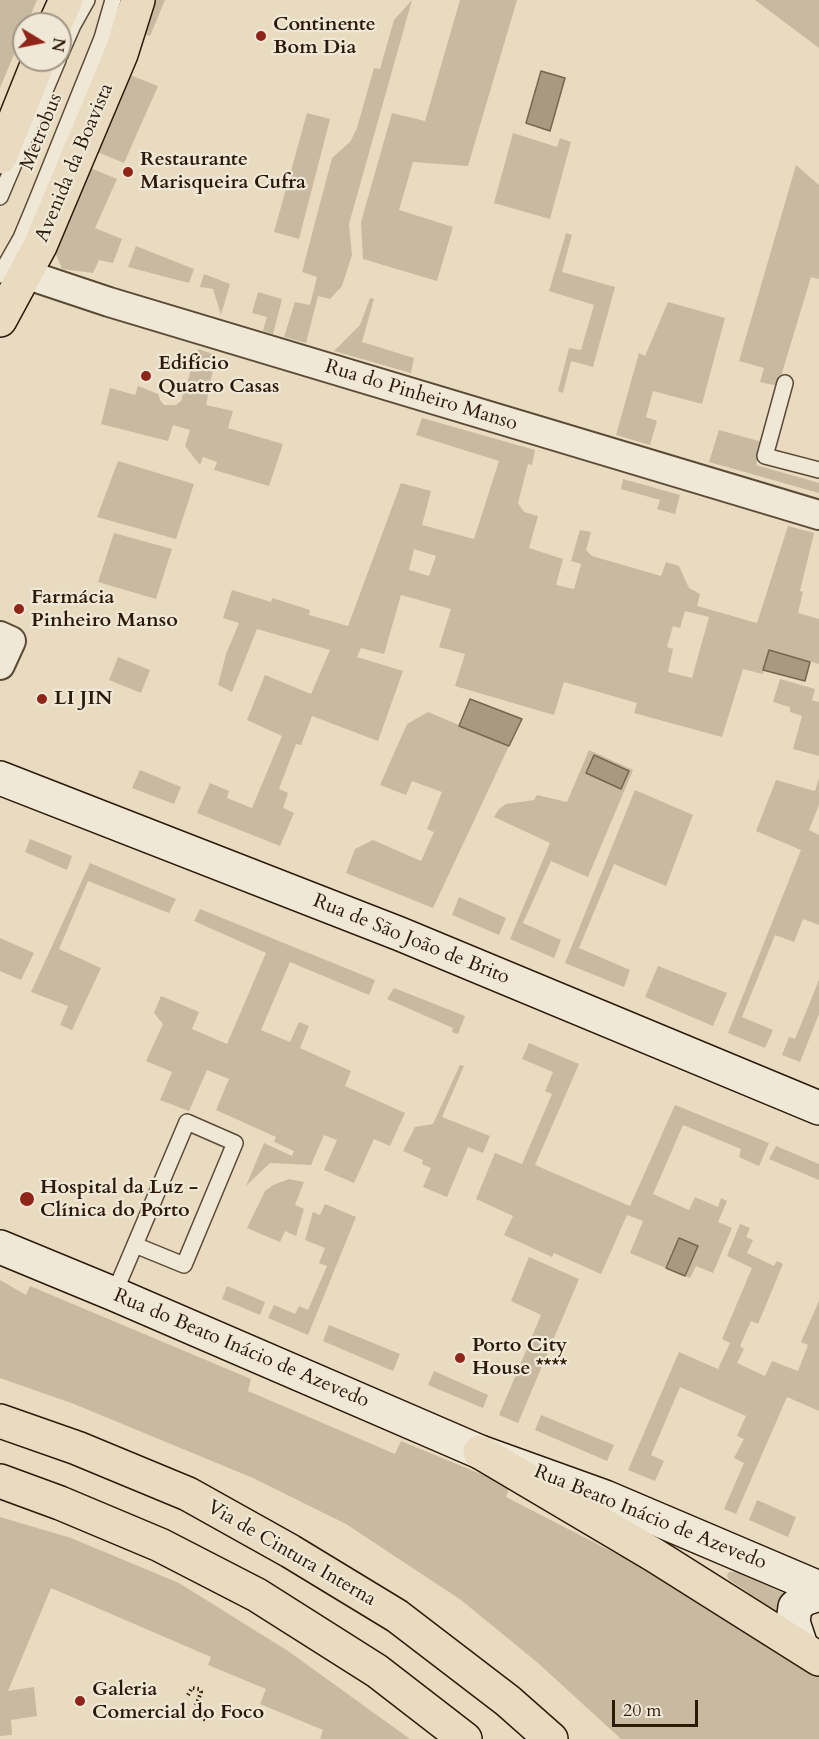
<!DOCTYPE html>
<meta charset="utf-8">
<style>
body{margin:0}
#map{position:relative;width:819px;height:1739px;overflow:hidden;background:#e8dbc0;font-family:Cardo,serif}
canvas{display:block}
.north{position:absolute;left:12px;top:12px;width:60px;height:60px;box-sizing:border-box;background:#f0e8d6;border:2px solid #a29584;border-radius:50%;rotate:100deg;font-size:16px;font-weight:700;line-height:24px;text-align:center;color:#2c1908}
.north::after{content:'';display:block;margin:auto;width:21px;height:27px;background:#8f2418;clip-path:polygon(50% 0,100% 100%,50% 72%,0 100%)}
.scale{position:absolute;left:612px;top:1700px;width:86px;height:27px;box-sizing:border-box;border:3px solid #2c1908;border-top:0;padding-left:8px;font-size:18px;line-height:21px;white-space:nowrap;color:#2c1908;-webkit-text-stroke:4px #f0e8d6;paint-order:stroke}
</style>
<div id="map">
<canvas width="819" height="1739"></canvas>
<div class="north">N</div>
<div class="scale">20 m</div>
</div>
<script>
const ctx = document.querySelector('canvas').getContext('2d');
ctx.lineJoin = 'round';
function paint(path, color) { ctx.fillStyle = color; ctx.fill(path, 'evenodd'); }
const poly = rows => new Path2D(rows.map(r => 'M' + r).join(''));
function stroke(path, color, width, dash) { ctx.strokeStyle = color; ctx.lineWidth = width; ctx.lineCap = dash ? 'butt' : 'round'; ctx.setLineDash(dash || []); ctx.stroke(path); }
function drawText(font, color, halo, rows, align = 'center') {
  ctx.font = font + ' Cardo,serif'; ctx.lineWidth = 4.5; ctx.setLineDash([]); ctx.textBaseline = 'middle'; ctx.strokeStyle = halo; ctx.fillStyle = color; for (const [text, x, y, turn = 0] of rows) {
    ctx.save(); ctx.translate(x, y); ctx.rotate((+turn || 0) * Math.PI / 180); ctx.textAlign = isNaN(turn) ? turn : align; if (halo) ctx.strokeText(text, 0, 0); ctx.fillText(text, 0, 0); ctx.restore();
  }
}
const green = poly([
 [0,0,37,0,27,24,24,24,24,30,0,88],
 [155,0,165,0,150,36,141,33],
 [412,0,349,224,352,255,342,286,330,299,318,296,306,343,284,337,295,302,310,305,317,277,302,272,332,158,350,142,357,128,374,68,380,69,394,20],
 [460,0,517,0,468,166,413,162,399,210,453,227,437,281,363,259,361,222,392,113,425,121],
 [755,0,819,0,819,48],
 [125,73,158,86,124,163,95,151],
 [307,113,330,119,299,239,274,232],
 [513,133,557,147,560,138,571,142,550,219,494,203],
 [796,165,819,185,819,279,811,277,778,386,760,382,764,368,739,361],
 [88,167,117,179,95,228,122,239,113,263,99,260,93,273,62,269,54,249],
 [566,233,572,235,562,272,615,287,593,367,571,361,563,393,558,391,569,348,581,350,594,305,549,291],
 [136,246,194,269,189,283,128,267],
 [204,274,230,284,221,315,213,289,200,287],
 [258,292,282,299,273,334,263,331,267,317,252,313],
 [370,298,374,299,362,342,414,358,411,373,334,351,360,325],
 [668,302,725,318,702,404,653,391,646,417,657,421,650,445,616,435,639,353,645,356],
 [198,349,216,355,206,405,233,411,228,428,283,444,269,486,214,470,217,462,203,457,200,465,185,446,190,430,173,425,168,441,101,424,110,388,135,395,138,386,158,394,160,400,164,405,176,405,181,401],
 [422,418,535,450,532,465,528,464,518,503,524,512,538,516,529,548,563,559,556,585,574,589,581,564,571,561,580,530,591,532,586,550,592,556,661,576,666,562,679,566,689,588,700,594,697,606,757,623,788,526,814,533,800,591,803,592,798,613,819,619,819,664,769,650,763,674,743,669,722,737,634,713,637,703,564,682,554,715,455,686,465,654,439,647,451,609,401,595,384,654,361,648,357,657,403,671,378,741,312,716,301,745,296,744,279,789,288,793,283,808,294,813,280,846,197,813,210,783,229,791,227,798,252,808,282,736,247,720,265,675,311,694,330,650,257,629,232,692,218,685,226,654,239,623,223,618,232,590,271,602,272,598,310,610,309,615,348,626,401,483,431,491,422,525,474,539,499,461,416,435],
 [414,549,436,556,429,576,409,570],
 [685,611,709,617,692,678,668,672,673,649,667,647,673,626,680,628],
 [719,430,762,442,756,465,819,483,819,493,709,462],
 [118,461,194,484,176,539,97,517],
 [623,479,680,495,675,514,657,509,660,500,621,489],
 [114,533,172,549,156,599,98,582],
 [118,657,150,670,141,693,109,680],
 [780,679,815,689,812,700,819,702,819,756,793,749,802,716,790,712,790,707,773,702],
 [428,712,509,746,433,908,346,873,355,849,373,840,421,861,434,832,427,829,442,792,412,781,406,795,380,785,407,724],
 [589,750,633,770,588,877,551,861,523,923,561,940,554,958,510,939,550,843,494,817,499,809,506,804,534,800,537,795,567,802],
 [140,770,181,787,174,804,132,788],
 [819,778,819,805,809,830,819,835,819,925,803,919,794,942,775,935,742,1017,773,1030,765,1048,728,1033,801,850,756,831,776,780,815,791],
 [635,790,693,815,666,886,614,864,579,948,630,970,624,987,565,963],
 [30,839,72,856,67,870,25,852],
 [90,863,176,899,169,913,88,881,59,949,101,968,72,1030,60,1025,68,1006,31,992],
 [459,897,506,918,499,935,452,915],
 [200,909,375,980,369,995,290,962,261,1030,290,1042,299,1022,309,1026,300,1048,351,1071,345,1086,405,1113,390,1146,374,1139,354,1183,324,1170,337,1140,324,1135,311,1165,270,1163,246,1186,264,1143,292,1156,294,1151,274,1142,276,1137,216,1110,229,1079,207,1070,189,1111,160,1100,172,1072,146,1061,163,1024,154,1013,161,996,199,1012,192,1029,227,1044,266,953,194,921],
 [0,938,34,953,21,980,0,971],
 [658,966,727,993,713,1026,645,997],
 [819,980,819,1014,800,1062,782,1055,789,1037,795,1039],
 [394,988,465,1016,458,1034,452,1032,453,1028,387,999],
 [529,1043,579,1064,535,1165,630,1206,675,1105,769,1143,759,1166,739,1157,741,1149,683,1125,653,1194,689,1210,695,1197,718,1207,721,1198,727,1201,718,1222,732,1228,713,1273,696,1266,690,1278,685,1276,698,1246,679,1238,666,1268,630,1253,643,1221,627,1215,601,1274,554,1253,552,1257,504,1235,513,1216,476,1199,495,1153,522,1164,552,1094,545,1091,553,1072,522,1059],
 [460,1065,464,1066,442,1117,490,1136,483,1153,468,1147,447,1197,423,1187,431,1168,422,1164,423,1160,403,1151,415,1127,433,1124],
 [776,1146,819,1164,819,1180,769,1159],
 [289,1179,304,1182,295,1205,304,1209,296,1236,285,1231,280,1242,247,1228,265,1191,273,1185],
 [325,1204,356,1217,308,1335,268,1318,274,1305,295,1314,299,1306,308,1310,327,1266,319,1263,325,1248,305,1240,313,1212,320,1215],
 [740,1224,750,1228,746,1237,753,1240,747,1253,774,1266,777,1261,783,1264,758,1324,751,1321,740,1346,744,1349,737,1363,765,1376,772,1361,798,1371,808,1345,801,1342,819,1301,819,1411,787,1397,736,1514,724,1509,744,1463,734,1458,744,1439,737,1436,746,1416,680,1387,651,1455,664,1461,655,1481,628,1470,679,1352,718,1369,730,1343,722,1339,752,1268,727,1256],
 [529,1257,579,1279,518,1423,499,1415,541,1315,511,1301],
 [0,1280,26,1295,30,1286,251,1379,248,1391,395,1454,401,1441,510,1486,506,1497,640,1566,819,1677,819,1739,621,1739,538,1663,461,1600,346,1524,253,1478,74,1404,0,1378],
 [227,1286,265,1302,260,1315,222,1299],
 [329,1325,400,1354,393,1371,323,1341],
 [434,1371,488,1395,483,1408,428,1385],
 [541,1415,614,1445,607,1461,535,1430],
 [757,1500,796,1517,788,1537,749,1520],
 [0,1517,71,1538,179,1583,288,1651,410,1739,320,1739,323,1730,260,1704,266,1689,208,1665,211,1657,51,1588,8,1691,34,1687,37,1716,11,1720,12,1735,0,1736],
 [729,1572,736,1572,790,1596,779,1614,728,1579,727,1575]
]);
const water = poly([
 [541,71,565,78,550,131,526,123,541,71],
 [769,650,810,662,805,681,763,670,769,650],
 [470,699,522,719,509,746,459,726,470,699],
 [594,755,629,771,621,789,586,773,594,755],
 [679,1238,698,1246,685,1276,666,1268,679,1238]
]);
const path = poly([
 [188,1695,192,1688,199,1689,201,1692,193,1714,206,1720]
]);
const lane = poly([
 [60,55,73,25,87,0],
 [0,197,58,60],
 [0,275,21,238,36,202,102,38,113,0],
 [785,383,765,456,819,470],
 [114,1294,187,1122,235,1143,184,1265,135,1245]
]);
const street = poly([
 [25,274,109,302,819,515],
 [0,636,11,641,0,665]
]);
const secondary = poly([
 [0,778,400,934,819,1108],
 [0,1247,114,1294,480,1452,605,1497,819,1588],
 [801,1646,793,1622,795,1607,804,1599,819,1594]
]);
const primary = poly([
 [55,24,66,0],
 [0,157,39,60],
 [0,320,40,246,121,54,138,0]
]);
const highway = poly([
 [0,1421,77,1448,188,1494,290,1551,397,1616,508,1701,551,1739],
 [480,1452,654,1555,819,1659],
 [0,1481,60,1503,160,1545,257,1595,377,1671,465,1739]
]);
const markers = [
 [261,36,6,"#8f2418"],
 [128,172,6,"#8f2418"],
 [146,376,6,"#8f2418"],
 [19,609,6,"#8f2418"],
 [42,699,6,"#8f2418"],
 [27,1199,8,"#8f2418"],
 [460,1358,6,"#8f2418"],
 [80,1701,6,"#8f2418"]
];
const poiNames = [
 ["Continente",273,25],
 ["Bom Dia",273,48],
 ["Restaurante",140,160],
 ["Marisqueira Cufra",140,183],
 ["Edifício",158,364],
 ["Quatro Casas",158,387],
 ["Farmácia",31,598],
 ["Pinheiro Manso",31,621],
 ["LI JIN",54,699],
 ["Hospital da Luz -",40,1188],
 ["Clínica do Porto",40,1211],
 ["Porto City",472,1346],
 ["House ****",472,1369],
 ["Galeria",92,1690],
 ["Comercial do Foco",92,1713]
];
const streetNames = [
 ["Metrobus",42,132,-68],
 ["Avenida da Boavista",75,163,-67],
 ["Rua do Pinheiro Manso",421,396,17],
 ["Rua de São João de Brito",411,940,22],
 ["Rua do Beato Inácio de Azevedo",241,1349,23],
 ["Rua Beato Inácio de Azevedo",650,1518,22],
 ["Via de Cintura Interna",291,1554,30]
];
paint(green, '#c8baa1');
paint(water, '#a89981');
stroke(water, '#766651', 1.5);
stroke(lane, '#5b4a36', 18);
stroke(street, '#5b4a36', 32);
stroke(secondary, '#2c1908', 36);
stroke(primary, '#2c1908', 36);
stroke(highway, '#2c1908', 36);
stroke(path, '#2c1908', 4, [1.5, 3]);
stroke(lane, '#f0e8d6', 15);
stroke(street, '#f0e8d6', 28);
stroke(secondary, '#f0e8d6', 33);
stroke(primary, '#e8dbc0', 33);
stroke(highway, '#e8dbc0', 33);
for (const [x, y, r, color] of markers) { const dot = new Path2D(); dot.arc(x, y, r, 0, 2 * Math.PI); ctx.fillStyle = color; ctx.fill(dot); stroke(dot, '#f0e8d6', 2); }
drawText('bold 20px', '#2c1908', '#f0e8d6', poiNames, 'left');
drawText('20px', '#2c1908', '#f0e8d6', streetNames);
</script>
